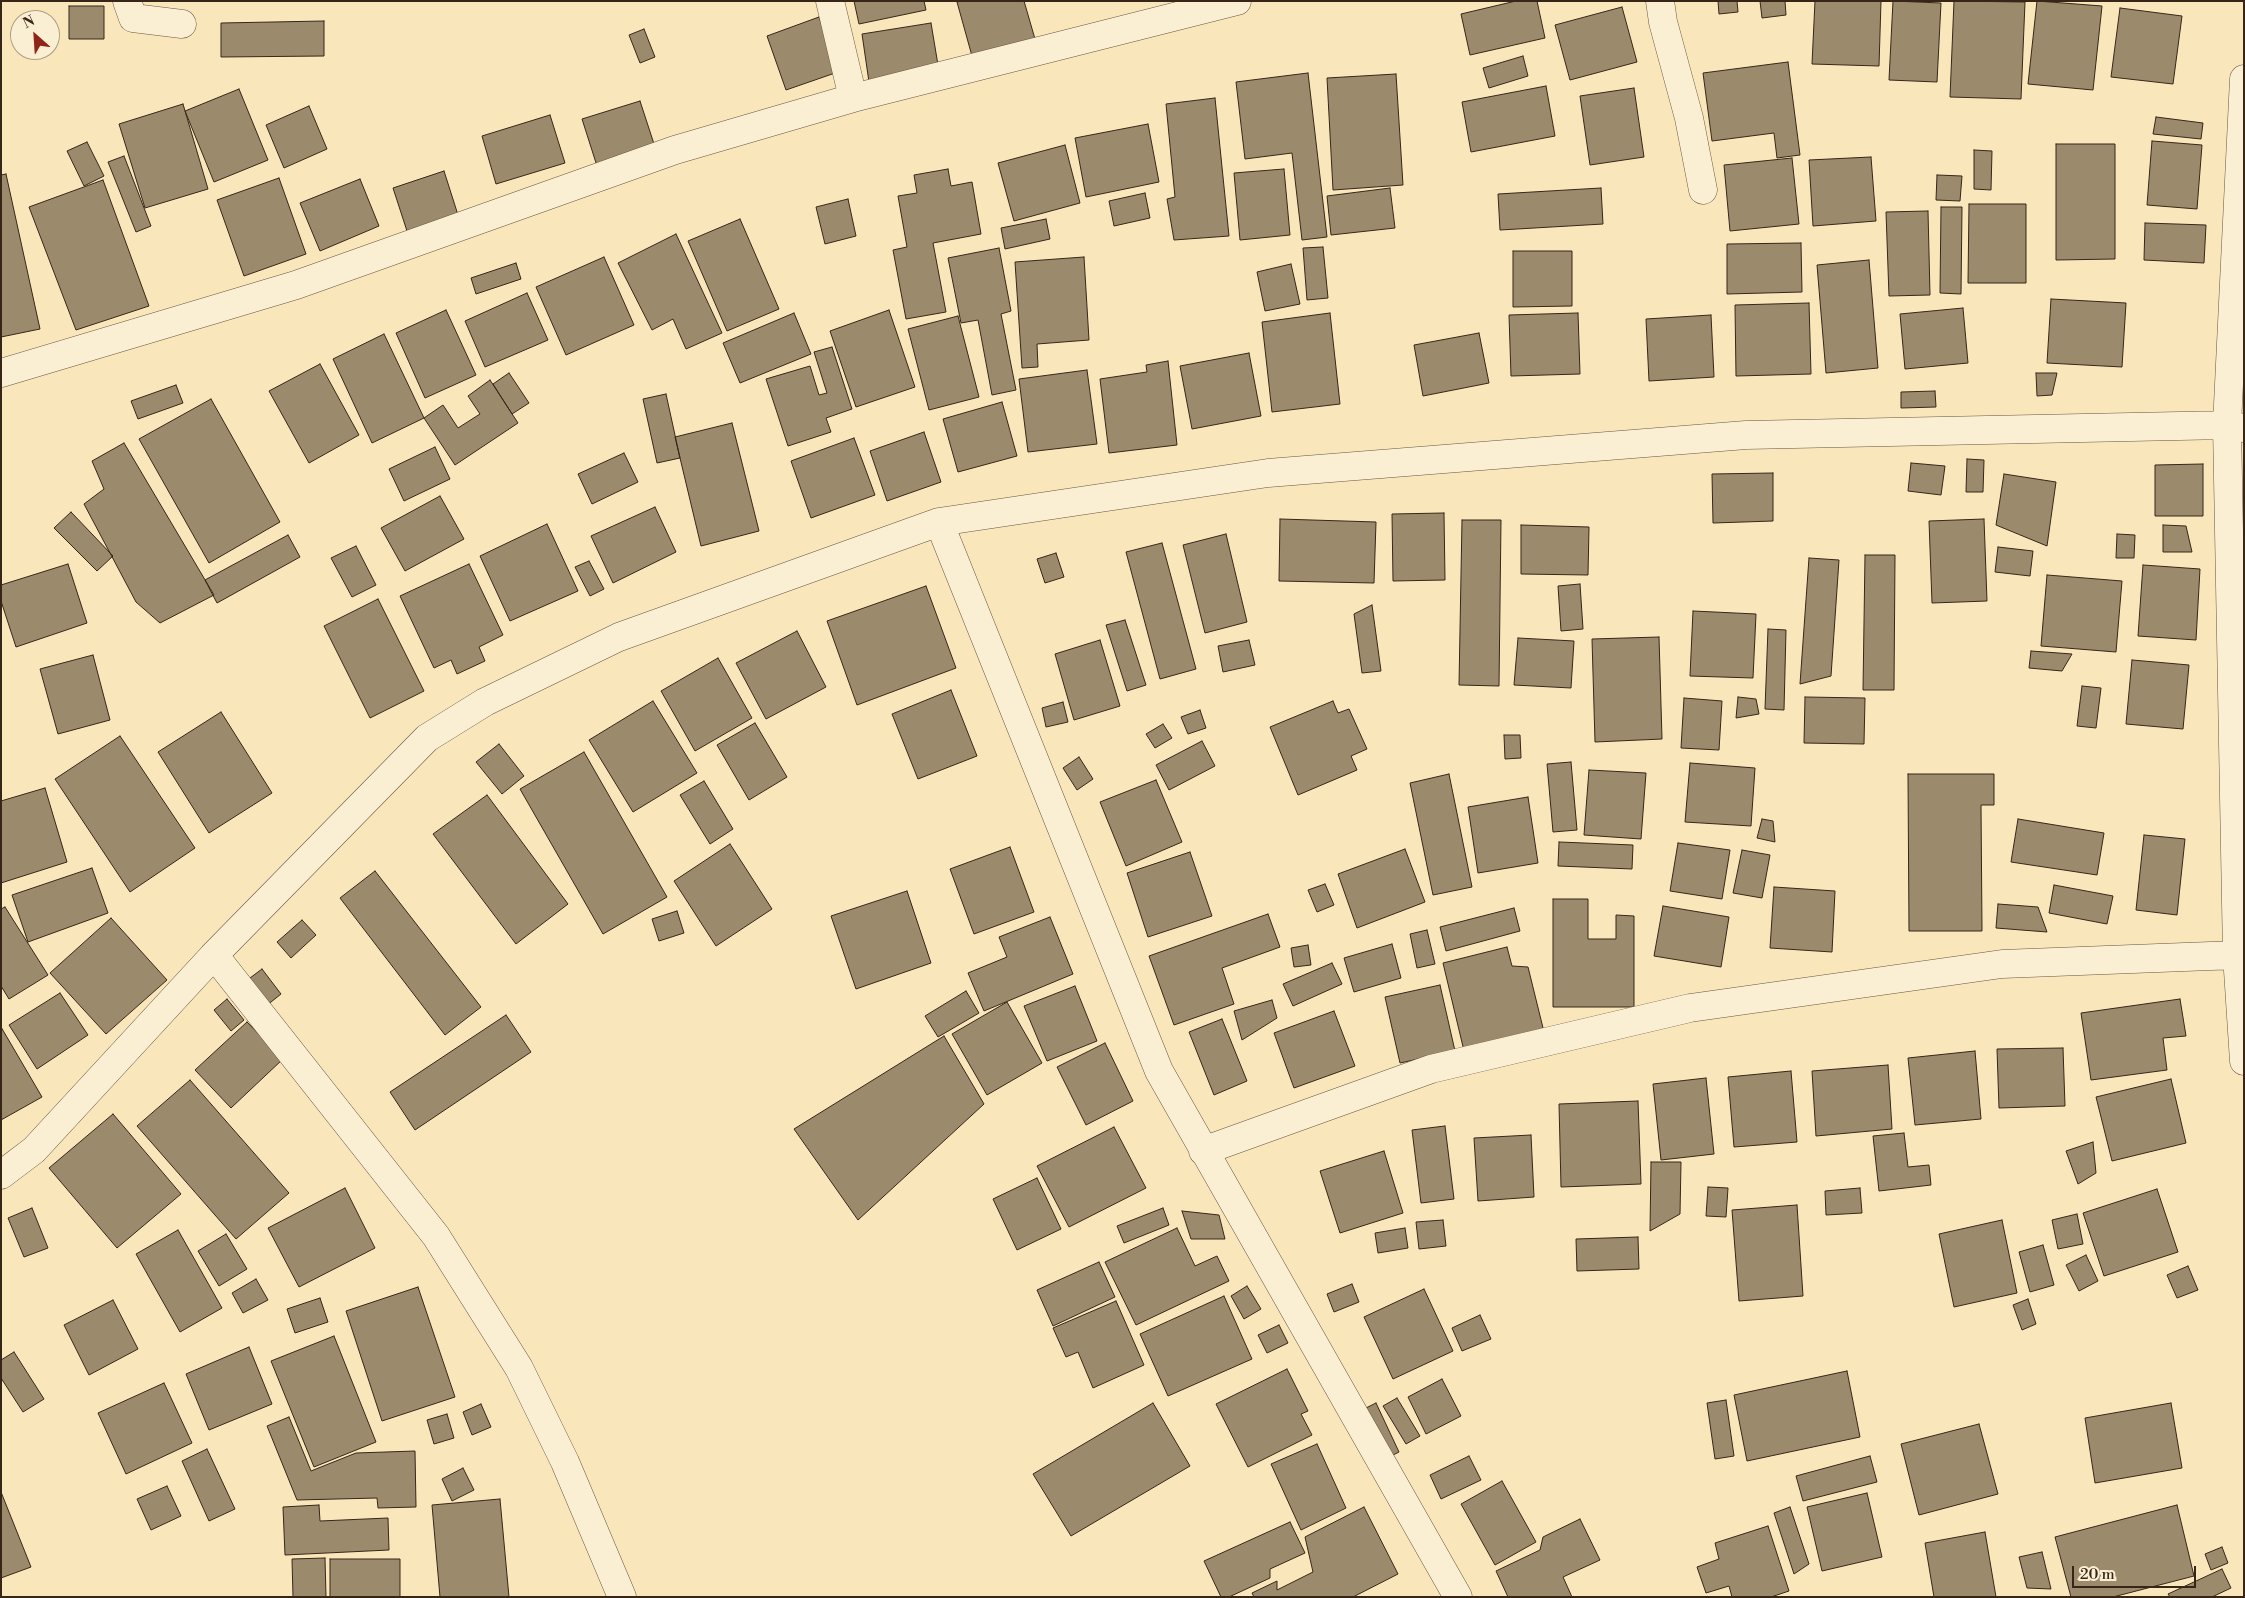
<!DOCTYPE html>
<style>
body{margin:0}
#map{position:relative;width:2245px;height:1598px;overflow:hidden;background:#f9e6bb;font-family:"Libre Bodoni",serif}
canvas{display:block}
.frame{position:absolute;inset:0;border:2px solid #372618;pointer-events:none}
.north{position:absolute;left:10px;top:10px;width:50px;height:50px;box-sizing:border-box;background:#fbefd3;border:1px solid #ad9f88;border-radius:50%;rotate:334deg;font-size:14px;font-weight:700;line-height:20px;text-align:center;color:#372618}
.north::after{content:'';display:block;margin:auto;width:18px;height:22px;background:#8f2418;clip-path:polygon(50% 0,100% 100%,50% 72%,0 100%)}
.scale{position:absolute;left:2072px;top:1566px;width:124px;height:22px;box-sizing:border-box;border:2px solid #372618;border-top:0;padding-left:6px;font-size:15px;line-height:18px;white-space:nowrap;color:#372618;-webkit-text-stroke:4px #fbefd3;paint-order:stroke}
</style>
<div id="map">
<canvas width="2245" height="1598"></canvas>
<div class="frame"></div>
<div class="north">N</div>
<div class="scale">20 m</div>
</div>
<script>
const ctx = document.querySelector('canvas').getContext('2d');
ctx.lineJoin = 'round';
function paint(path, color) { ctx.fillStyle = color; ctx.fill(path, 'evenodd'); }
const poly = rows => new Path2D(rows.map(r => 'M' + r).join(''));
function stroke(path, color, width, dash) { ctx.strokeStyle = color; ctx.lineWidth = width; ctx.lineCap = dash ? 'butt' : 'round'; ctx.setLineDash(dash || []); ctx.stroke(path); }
const building = poly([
 [854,1,924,1,926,10,859,24,854,1],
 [961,1,1024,1,1035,39,972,56,957,2,961,1],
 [1516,1,1537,1,1545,38,1470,55,1461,14,1516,1],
 [1718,1,1737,1,1738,12,1719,14,1718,1],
 [1760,1,1785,1,1786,15,1762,18,1760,1],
 [1815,1,1881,1,1879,66,1812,64,1815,1],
 [1893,1,1941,3,1937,82,1889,80,1893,1],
 [1954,1,2025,2,2021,99,1950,97,1954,1],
 [2037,1,2102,6,2093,90,2028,84,2037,1],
 [69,6,104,6,104,39,69,39,69,6],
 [1622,7,1637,62,1570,80,1555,25,1622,7],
 [2120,8,2182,16,2173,84,2111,77,2120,8],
 [819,17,838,72,786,90,767,36,819,17],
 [324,21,324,56,221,57,221,23,324,21],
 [931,23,939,71,869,82,862,34,931,23],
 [644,29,655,57,640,63,629,35,644,29],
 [1523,56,1528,76,1489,88,1483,68,1523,56],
 [1788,62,1800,155,1777,158,1774,133,1712,141,1703,73,1788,62],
 [1308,73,1327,237,1302,240,1292,153,1245,159,1236,82,1308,73],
 [1396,74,1403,185,1333,190,1327,78,1396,74],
 [1546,86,1555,136,1471,152,1462,102,1546,86],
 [1634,88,1644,157,1590,165,1580,96,1634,88],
 [239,89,268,160,214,182,185,111,239,89],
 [1215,98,1229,236,1174,240,1167,199,1175,197,1166,104,1215,98],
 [640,101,655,147,597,166,582,119,640,101],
 [183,104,208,189,145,208,119,124,183,104],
 [309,106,327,149,284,168,266,125,309,106],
 [550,115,565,163,496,184,482,136,550,115],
 [2156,117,2203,123,2201,139,2153,134,2156,117],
 [1148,124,1159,182,1086,197,1075,138,1148,124],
 [2152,141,2202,145,2197,209,2147,205,2152,141],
 [87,142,104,176,84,186,67,151,87,142],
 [2056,144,2115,144,2115,259,2056,260,2056,144],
 [1065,145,1080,203,1014,221,998,163,1065,145],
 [1974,150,1992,151,1991,190,1974,189,1974,150],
 [124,156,151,226,136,232,108,162,124,156],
 [1871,157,1876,221,1813,226,1809,160,1871,157],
 [1792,158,1799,224,1730,231,1724,165,1792,158],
 [948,169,951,186,972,182,981,234,933,243,946,312,906,319,893,250,907,247,898,196,917,193,914,175,948,169],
 [1284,169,1290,235,1240,240,1234,173,1284,169],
 [444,171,458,215,407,231,393,188,444,171],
 [6,174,40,329,1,337,1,175,6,174],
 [1937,175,1962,176,1960,201,1936,200,1937,175],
 [279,178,306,254,244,276,217,200,279,178],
 [360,179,379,226,320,251,300,203,360,179],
 [103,180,149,306,76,330,29,207,103,180],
 [1390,188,1395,228,1331,235,1327,196,1390,188],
 [1601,188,1603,224,1500,230,1498,194,1601,188],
 [1145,193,1150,218,1114,226,1109,201,1145,193],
 [848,199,856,236,825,244,816,207,848,199],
 [1969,204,2026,204,2026,283,1968,283,1969,204],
 [1941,207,1962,207,1961,294,1940,293,1941,207],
 [1928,211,1930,295,1889,296,1886,212,1928,211],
 [740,219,779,309,727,331,688,241,740,219],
 [1046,219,1050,239,1005,249,1001,228,1046,219],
 [2145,223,2206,225,2204,263,2144,260,2145,223],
 [676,234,722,333,686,349,673,319,652,330,618,263,676,234],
 [1801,243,1802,292,1727,294,1727,244,1801,243],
 [1323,247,1328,298,1307,300,1303,248,1323,247],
 [999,248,1011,311,1001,314,1016,390,992,395,978,320,961,323,948,258,999,248],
 [1513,251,1572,251,1572,306,1513,307,1513,251],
 [604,257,634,325,566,355,536,287,604,257],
 [1084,257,1089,340,1037,344,1038,367,1022,368,1015,262,1084,257],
 [1869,260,1878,368,1826,373,1817,265,1869,260],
 [516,263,521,279,476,294,471,278,516,263],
 [1291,264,1300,304,1265,311,1257,272,1291,264],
 [527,293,548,340,485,367,465,321,527,293],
 [2051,299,2126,303,2122,367,2047,363,2051,299],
 [1809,303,1811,374,1736,376,1735,305,1809,303],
 [1963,308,1968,363,1905,369,1900,314,1963,308],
 [446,310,476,375,425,398,396,333,446,310],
 [889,310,915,387,856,407,830,331,889,310],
 [794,313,811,354,740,383,723,343,794,313],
 [1330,313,1340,404,1272,412,1262,322,1330,313],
 [1578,313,1580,374,1511,376,1509,315,1578,313],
 [1711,315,1714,377,1649,381,1646,319,1711,315],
 [958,316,979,397,929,410,908,329,958,316],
 [1479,333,1489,383,1423,396,1414,345,1479,333],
 [384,334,424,418,372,443,333,359,384,334],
 [832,347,852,409,826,418,831,432,788,446,766,379,810,366,819,395,827,393,814,352,832,347],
 [1249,353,1261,416,1192,429,1180,366,1249,353],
 [1168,361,1177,445,1109,453,1100,379,1147,372,1146,365,1168,361],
 [320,364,359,435,309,463,269,391,320,364],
 [1087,370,1097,444,1028,452,1019,379,1087,370],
 [509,373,529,403,512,414,493,384,509,373],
 [2036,373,2057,373,2052,395,2037,396,2036,373],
 [490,380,518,423,455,465,424,418,443,405,458,428,480,414,468,396,490,380],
 [176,385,183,403,138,419,131,401,176,385],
 [1935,391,1936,407,1901,408,1901,392,1935,391],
 [666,394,680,458,657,463,643,399,666,394],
 [211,399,280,522,209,563,139,439,211,399],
 [1002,402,1017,456,958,472,943,419,1002,402],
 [732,423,759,531,701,546,675,437,732,423],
 [924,432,941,482,887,501,870,451,924,432],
 [854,438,875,495,811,518,791,461,854,438],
 [124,443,214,595,160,623,136,602,84,504,104,489,92,461,124,443],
 [435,447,450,479,404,501,389,469,435,447],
 [624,453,638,482,592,504,578,474,624,453],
 [1967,459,1984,460,1983,492,1966,492,1967,459],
 [1911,463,1945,466,1941,495,1908,491,1911,463],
 [2203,464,2203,516,2155,516,2155,465,2203,464],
 [1773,473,1773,521,1713,523,1712,474,1773,473],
 [2004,474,2056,482,2047,546,1996,525,2004,474],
 [440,496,464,539,405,571,381,528,440,496],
 [655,507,676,552,613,583,591,536,655,507],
 [71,512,113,556,97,571,54,528,71,512],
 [1444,513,1445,580,1393,581,1392,514,1444,513],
 [1280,519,1376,522,1374,583,1279,581,1280,519],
 [1984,519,1987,601,1932,603,1929,521,1984,519],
 [1462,520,1501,520,1499,686,1459,685,1462,520],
 [547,524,578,591,510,621,480,556,547,524],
 [1521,525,1589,527,1588,575,1521,574,1521,525],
 [2163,525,2186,526,2192,552,2163,552,2163,525],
 [1226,534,1247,622,1205,633,1183,545,1226,534],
 [2117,534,2135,535,2134,558,2116,558,2117,534],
 [288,535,300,557,217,603,205,580,288,535],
 [1162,543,1196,669,1160,679,1126,552,1162,543],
 [356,546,376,585,352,597,331,558,356,546],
 [1998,547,2033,551,2030,576,1995,572,1998,547],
 [1056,553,1064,577,1045,583,1037,559,1056,553],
 [1865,555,1895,555,1894,690,1863,690,1865,555],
 [1809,558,1839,560,1831,676,1800,684,1809,558],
 [589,561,604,589,590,596,575,567,589,561],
 [68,564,87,623,16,647,1,601,1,585,68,564],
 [469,564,503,635,479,647,485,661,457,674,451,660,434,668,400,596,469,564],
 [2143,565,2200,569,2196,640,2138,636,2143,565],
 [2047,575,2122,581,2116,652,2041,646,2047,575],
 [1580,584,1583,629,1561,631,1558,586,1580,584],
 [926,586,956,668,857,705,827,621,926,586],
 [378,599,424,691,370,718,324,626,378,599],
 [1372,605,1381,671,1362,673,1354,614,1372,605],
 [1693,611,1756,614,1753,678,1690,676,1693,611],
 [1125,620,1146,685,1127,691,1106,625,1125,620],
 [1768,629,1786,630,1784,710,1765,709,1768,629],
 [797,631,826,687,766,719,736,663,797,631],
 [1659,637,1662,739,1595,742,1592,639,1659,637],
 [1518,638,1574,641,1571,688,1514,685,1518,638],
 [1100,640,1120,706,1074,720,1055,654,1100,640],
 [1249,640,1255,665,1223,672,1218,646,1249,640],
 [2031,651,2072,654,2062,671,2029,668,2031,651],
 [93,655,110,720,58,734,40,669,93,655],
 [718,658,752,718,695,751,661,691,718,658],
 [2132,660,2189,665,2183,729,2126,724,2132,660],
 [2082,686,2101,688,2096,728,2077,726,2082,686],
 [951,690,977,756,918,779,892,714,951,690],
 [1738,697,1756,699,1759,714,1736,718,1738,697],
 [1805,697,1865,698,1864,744,1804,743,1805,697],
 [1684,698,1722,701,1719,750,1681,748,1684,698],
 [653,701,697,773,633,812,589,740,653,701],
 [1333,701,1338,713,1349,709,1367,749,1351,756,1357,770,1298,795,1270,727,1333,701],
 [1063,702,1068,722,1046,727,1042,708,1063,702],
 [1200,710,1206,728,1188,734,1181,717,1200,710],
 [221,712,272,793,209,833,158,752,221,712],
 [755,723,787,777,749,800,717,745,755,723],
 [1163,724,1172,738,1155,748,1146,734,1163,724],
 [1504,735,1520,735,1521,758,1505,759,1504,735],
 [120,736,195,848,130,892,55,779,120,736],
 [1202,741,1215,766,1169,790,1156,765,1202,741],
 [499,744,524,776,502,794,476,762,499,744],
 [584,752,667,897,603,934,520,789,584,752],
 [1079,757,1093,779,1077,790,1063,768,1079,757],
 [1571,762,1577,830,1553,832,1547,764,1571,762],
 [1690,763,1755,768,1751,826,1685,822,1690,763],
 [1589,770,1646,773,1641,839,1584,835,1589,770],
 [1449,774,1472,887,1433,895,1410,783,1449,774],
 [1908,774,1994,774,1994,805,1981,805,1982,931,1909,931,1908,774],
 [1156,780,1182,842,1126,866,1100,802,1156,780],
 [704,781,733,829,710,844,680,795,704,781],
 [45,788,67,862,1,883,1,801,45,788],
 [487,795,568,904,516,944,433,834,487,795],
 [1528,797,1538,863,1478,873,1468,807,1528,797],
 [1762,819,1773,821,1775,842,1757,838,1762,819],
 [2018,819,2104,833,2097,875,2011,862,2018,819],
 [2144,835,2185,839,2177,915,2136,910,2144,835],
 [1559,842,1633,845,1632,869,1558,866,1559,842],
 [1678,843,1730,850,1722,899,1670,891,1678,843],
 [730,844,772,909,716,946,674,881,730,844],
 [1010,847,1034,912,974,934,950,869,1010,847],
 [1405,849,1425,902,1357,928,1338,874,1405,849],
 [1742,850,1770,855,1762,898,1733,893,1742,850],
 [1190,852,1212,916,1148,937,1127,873,1190,852],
 [92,868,108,913,28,942,12,895,92,868],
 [375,871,481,1007,445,1035,340,898,375,871],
 [1325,884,1334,905,1317,912,1308,890,1325,884],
 [2054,885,2113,896,2107,924,2049,913,2054,885],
 [1774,887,1835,891,1832,952,1770,948,1774,887],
 [907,891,931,963,856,989,831,916,907,891],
 [1553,899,1588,899,1588,939,1616,939,1616,915,1634,916,1634,1007,1553,1007,1553,899],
 [1998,904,2038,907,2047,932,1996,928,1998,904],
 [1663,906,1729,917,1721,967,1654,956,1663,906],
 [5,907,48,975,9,999,1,986,1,909,5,907],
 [1514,908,1520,931,1446,951,1440,927,1514,908],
 [677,911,684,933,659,941,652,919,677,911],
 [1268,914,1280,947,1222,968,1234,1004,1174,1025,1149,956,1268,914],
 [1050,917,1073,974,984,1011,968,973,1007,957,999,937,1050,917],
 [111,918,167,980,106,1034,50,973,111,918],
 [302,920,316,935,291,958,277,942,302,920],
 [1427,930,1435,964,1417,968,1410,934,1427,930],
 [1392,944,1401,978,1354,992,1344,958,1392,944],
 [1308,945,1311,965,1294,967,1291,948,1308,945],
 [1507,947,1512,966,1528,967,1545,1036,1465,1055,1443,963,1507,947],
 [1332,963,1342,984,1293,1006,1283,984,1332,963],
 [262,969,281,994,266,1006,246,981,262,969],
 [1440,985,1455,1051,1400,1063,1385,997,1440,985],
 [1075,986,1097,1041,1047,1061,1024,1006,1075,986],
 [966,991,979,1013,938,1037,925,1016,966,991],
 [60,993,88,1035,37,1069,9,1025,60,993],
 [227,999,244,1020,231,1031,214,1010,227,999],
 [2180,999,2186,1036,2163,1038,2167,1070,2091,1080,2081,1013,2180,999],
 [1272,1000,1277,1018,1242,1040,1234,1011,1272,1000],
 [1007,1002,1042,1063,987,1095,952,1034,1007,1002],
 [1334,1011,1355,1066,1294,1088,1274,1033,1334,1011],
 [506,1015,531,1052,415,1130,390,1092,506,1015],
 [1222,1019,1247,1081,1214,1095,1189,1032,1222,1019],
 [247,1022,283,1059,231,1108,195,1070,247,1022],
 [1,1027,42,1097,1,1120,1,1027],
 [944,1036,984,1104,858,1220,794,1129,944,1036],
 [1105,1043,1133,1101,1086,1125,1057,1067,1105,1043],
 [2063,1048,2065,1106,1999,1108,1997,1049,2063,1048],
 [1975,1051,1981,1119,1915,1125,1908,1058,1975,1051],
 [1888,1065,1892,1129,1816,1136,1812,1071,1888,1065],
 [1791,1071,1797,1142,1734,1147,1728,1077,1791,1071],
 [1706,1078,1714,1154,1661,1160,1653,1084,1706,1078],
 [2171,1079,2186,1143,2112,1161,2096,1097,2171,1079],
 [190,1080,289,1193,236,1239,137,1126,190,1080],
 [1638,1101,1641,1184,1561,1187,1559,1104,1638,1101],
 [113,1114,181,1194,117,1248,49,1168,113,1114],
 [1445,1126,1454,1199,1421,1203,1412,1130,1445,1126],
 [1114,1127,1146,1188,1069,1227,1037,1166,1114,1127],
 [1904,1133,1908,1167,1929,1165,1931,1185,1879,1191,1873,1136,1904,1133],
 [1531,1135,1534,1197,1478,1201,1474,1138,1531,1135],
 [2093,1142,2096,1173,2078,1184,2066,1151,2093,1142],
 [1384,1151,1403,1213,1340,1233,1320,1171,1384,1151],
 [1651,1162,1681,1162,1680,1214,1650,1231,1651,1162],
 [1037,1178,1061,1229,1017,1250,993,1199,1037,1178],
 [1708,1187,1728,1188,1726,1217,1706,1216,1708,1187],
 [345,1188,375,1248,299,1287,268,1228,345,1188],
 [1860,1188,1862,1213,1826,1215,1825,1191,1860,1188],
 [2157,1189,2178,1252,2104,1276,2083,1213,2157,1189],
 [1797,1205,1803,1296,1739,1301,1732,1210,1797,1205],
 [32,1208,48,1248,24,1257,8,1218,32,1208],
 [1163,1208,1169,1225,1124,1243,1117,1226,1163,1208],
 [1182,1211,1219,1215,1225,1239,1191,1239,1182,1211],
 [2077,1214,2083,1244,2058,1249,2052,1220,2077,1214],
 [1443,1220,1446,1246,1419,1249,1416,1222,1443,1220],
 [2002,1220,2017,1293,1954,1307,1939,1234,2002,1220],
 [1177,1228,1195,1266,1217,1256,1229,1281,1136,1325,1105,1262,1177,1228],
 [1405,1228,1408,1248,1378,1253,1375,1233,1405,1228],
 [178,1230,222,1308,180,1332,136,1254,178,1230],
 [226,1234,247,1269,219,1286,198,1251,226,1234],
 [1638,1237,1639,1269,1577,1271,1576,1239,1638,1237],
 [2043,1245,2054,1285,2030,1292,2019,1252,2043,1245],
 [2086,1255,2098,1281,2079,1291,2066,1265,2086,1255],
 [1099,1262,1115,1297,1053,1326,1037,1290,1099,1262],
 [2188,1266,2198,1290,2177,1298,2167,1275,2188,1266],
 [256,1279,268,1300,243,1313,232,1293,256,1279],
 [1352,1284,1359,1302,1334,1312,1327,1294,1352,1284],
 [1247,1286,1261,1309,1244,1319,1231,1296,1247,1286],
 [418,1287,455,1397,382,1421,346,1311,418,1287],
 [1424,1289,1453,1351,1393,1379,1364,1317,1424,1289],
 [1224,1296,1252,1359,1168,1396,1140,1334,1224,1296],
 [320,1298,328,1322,295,1333,287,1309,320,1298],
 [2028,1299,2036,1324,2022,1330,2013,1305,2028,1299],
 [113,1300,138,1349,89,1375,64,1325,113,1300],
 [1116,1301,1144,1365,1093,1388,1078,1352,1066,1357,1053,1328,1116,1301],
 [1480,1315,1491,1339,1462,1351,1452,1328,1480,1315],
 [1279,1325,1288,1343,1267,1353,1258,1335,1279,1325],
 [334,1336,376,1442,314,1467,271,1361,334,1336],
 [249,1347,272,1404,209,1430,186,1374,249,1347],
 [14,1352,44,1399,23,1412,1,1378,1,1360,14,1352],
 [1287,1369,1308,1411,1301,1414,1312,1435,1248,1467,1216,1404,1287,1369],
 [1847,1371,1860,1437,1747,1461,1734,1395,1847,1371],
 [1442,1379,1461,1416,1426,1434,1408,1397,1442,1379],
 [164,1383,192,1443,126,1474,98,1413,164,1383],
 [1397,1398,1420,1436,1406,1444,1383,1406,1397,1398],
 [1726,1400,1734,1456,1715,1459,1707,1403,1726,1400],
 [1153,1403,1190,1466,1071,1536,1033,1474,1153,1403],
 [1376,1403,1399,1452,1385,1459,1362,1410,1376,1403],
 [2171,1403,2182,1468,2095,1483,2085,1418,2171,1403],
 [481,1404,491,1427,472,1435,463,1412,481,1404],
 [447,1414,454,1438,434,1444,427,1420,447,1414],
 [289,1417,311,1471,356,1453,415,1451,416,1507,378,1508,377,1498,297,1500,267,1426,289,1417],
 [1979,1424,1998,1494,1919,1515,1901,1444,1979,1424],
 [1317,1444,1346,1508,1301,1530,1271,1464,1317,1444],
 [207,1449,235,1509,209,1521,182,1461,207,1449],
 [1469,1456,1481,1480,1441,1499,1430,1475,1469,1456],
 [1870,1456,1877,1482,1803,1501,1796,1476,1870,1456],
 [463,1468,474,1490,452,1501,442,1479,463,1468],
 [1502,1481,1536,1542,1495,1565,1461,1504,1502,1481],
 [167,1486,181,1516,151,1530,137,1499,167,1486],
 [1,1492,31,1567,1,1578,1,1492],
 [1867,1493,1882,1557,1822,1571,1807,1507,1867,1493],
 [500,1499,509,1597,440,1597,432,1505,500,1499],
 [319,1505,320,1521,388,1518,389,1550,285,1555,283,1507,319,1505],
 [2177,1505,2194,1576,2113,1597,2071,1597,2055,1537,2177,1505],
 [1364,1507,1398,1574,1353,1597,1254,1597,1252,1593,1277,1581,1277,1590,1313,1572,1305,1537,1364,1507],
 [1790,1507,1809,1564,1794,1574,1774,1513,1790,1507],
 [1580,1519,1600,1560,1563,1577,1572,1597,1508,1597,1496,1571,1540,1550,1543,1537,1580,1519],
 [1290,1522,1305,1553,1270,1569,1270,1578,1229,1597,1221,1597,1204,1561,1290,1522],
 [1768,1526,1789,1591,1771,1597,1732,1597,1729,1586,1706,1593,1697,1567,1719,1559,1715,1543,1768,1526],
 [1985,1532,1996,1597,1934,1597,1925,1543,1985,1532],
 [2222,1547,2228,1563,2211,1570,2205,1554,2222,1547],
 [2042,1552,2051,1589,2027,1588,2019,1557,2042,1552],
 [325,1558,326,1597,293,1597,292,1559,325,1558],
 [330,1559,400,1559,400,1597,330,1597,330,1559],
 [2222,1569,2231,1588,2212,1597,2170,1597,2168,1594,2222,1569]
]);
const minor = poly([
 [127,1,133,18,182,24],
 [830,1,853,98],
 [1660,1,1663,22,1689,118,1703,190],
 [2244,79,2227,425,2237,955,2244,1061],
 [1,373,296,285,675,150,853,98,1237,1],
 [939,522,1159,1071,1458,1597],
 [214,955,436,1236,519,1368,565,1462,622,1597],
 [1203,1151,1431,1069,1690,1008,2002,964,2237,955],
 [1,1175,34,1150,214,955,427,738,485,702,619,637,939,522,1268,473,1746,435,2227,425,2244,428]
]);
paint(building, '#9c8a6d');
stroke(building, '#372618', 1);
stroke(minor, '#685641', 29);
stroke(minor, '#fbefd3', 28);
</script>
